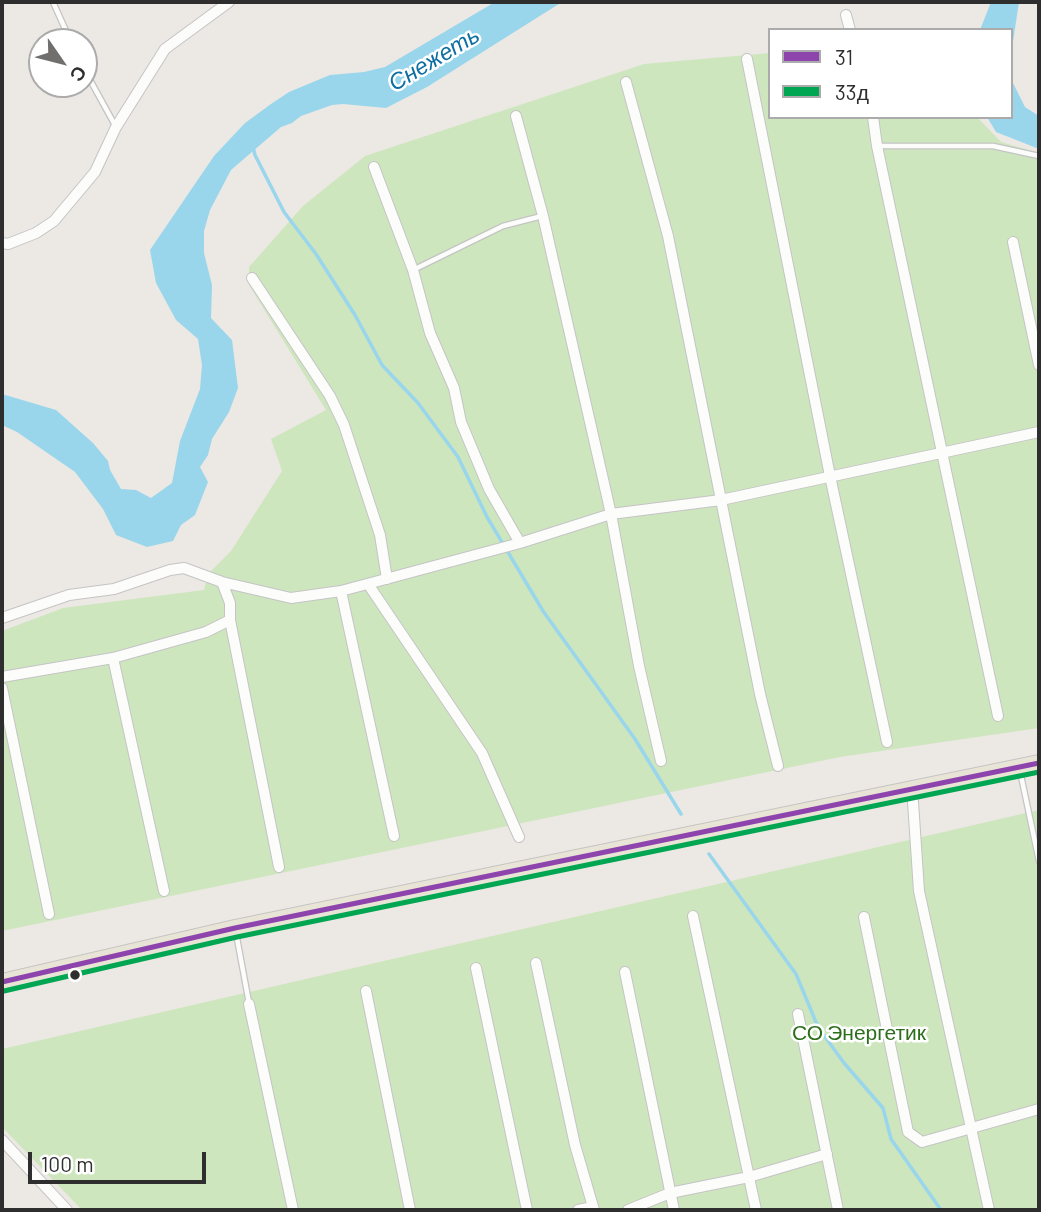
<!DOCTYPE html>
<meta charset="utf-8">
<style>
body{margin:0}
#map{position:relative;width:1041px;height:1212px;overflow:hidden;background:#ece8e4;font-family:Barlow,sans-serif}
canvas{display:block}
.frame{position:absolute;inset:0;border:4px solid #2e2e2e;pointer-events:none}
.legend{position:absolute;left:768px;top:28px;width:245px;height:91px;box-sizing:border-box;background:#fff;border:2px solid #ababab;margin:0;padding:9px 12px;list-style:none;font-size:21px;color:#2e2e2e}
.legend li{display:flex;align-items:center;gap:14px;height:35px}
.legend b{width:35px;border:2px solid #ababab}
.north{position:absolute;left:28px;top:28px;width:70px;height:70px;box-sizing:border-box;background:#fff;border:2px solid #ababab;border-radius:50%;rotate:125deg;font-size:19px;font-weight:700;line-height:28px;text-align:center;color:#2e2e2e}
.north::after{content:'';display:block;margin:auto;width:24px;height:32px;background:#706f6e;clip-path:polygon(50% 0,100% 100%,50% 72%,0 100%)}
.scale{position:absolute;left:28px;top:1152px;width:178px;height:32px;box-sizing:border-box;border:4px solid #2e2e2e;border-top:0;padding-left:9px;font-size:21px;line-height:24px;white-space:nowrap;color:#2e2e2e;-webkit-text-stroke:5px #fff;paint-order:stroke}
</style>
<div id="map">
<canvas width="1041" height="1212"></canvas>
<div class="frame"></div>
<ul class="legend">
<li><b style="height:9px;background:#8e44ad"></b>31</li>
<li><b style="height:9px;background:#00a651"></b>33д</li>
</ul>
<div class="north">С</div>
<div class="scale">100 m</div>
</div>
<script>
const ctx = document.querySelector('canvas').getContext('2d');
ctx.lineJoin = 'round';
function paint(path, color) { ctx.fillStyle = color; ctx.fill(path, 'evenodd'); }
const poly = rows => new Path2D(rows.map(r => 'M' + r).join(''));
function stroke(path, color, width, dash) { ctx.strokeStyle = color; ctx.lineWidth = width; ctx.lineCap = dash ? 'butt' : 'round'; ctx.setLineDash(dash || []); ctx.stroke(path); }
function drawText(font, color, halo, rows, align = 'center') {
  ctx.font = font + ' Barlow,sans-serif'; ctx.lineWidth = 5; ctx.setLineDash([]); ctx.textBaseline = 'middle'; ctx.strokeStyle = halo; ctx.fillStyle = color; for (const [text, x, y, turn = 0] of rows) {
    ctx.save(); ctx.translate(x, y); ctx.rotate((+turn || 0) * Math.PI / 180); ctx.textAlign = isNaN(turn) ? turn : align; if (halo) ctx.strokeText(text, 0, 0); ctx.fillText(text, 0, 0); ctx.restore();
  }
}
const green = poly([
 [770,53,770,117,977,117,1001,142,1039,153,1039,728,840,757,2,931,2,631,63,608,204,590,208,574,231,551,282,471,271,439,326,410,249,285,249,267,303,206,365,156,644,64],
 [1039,810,1039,1210,82,1210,2,1127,2,1049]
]);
const water = poly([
 [495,2,562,2,427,87,386,108,343,104,332,105,301,116,292,123,281,127,231,170,210,210,204,231,204,253,212,285,211,318,232,340,238,388,229,412,212,439,208,455,200,467,208,482,195,515,181,525,173,541,147,547,116,535,103,509,75,472,17,432,2,425,2,394,56,410,93,443,108,461,110,470,121,489,136,490,151,498,172,483,180,441,200,389,202,365,198,339,176,320,156,283,150,250,214,156,245,123,271,104,289,92,330,75,364,72,385,67],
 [991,2,1019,2,1011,55,1011,30,980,30],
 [1011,79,1025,107,1039,116,1039,149,996,132,987,117,1011,117]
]);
const stream = poly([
 [253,147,255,155,284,212,316,254,355,315,382,365,418,403,458,457,487,517,543,611,635,739,681,814],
 [709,854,796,974,818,1027,844,1063,883,1108,891,1139,941,1210]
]);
const service = poly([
 [53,2,71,42],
 [84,69,116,127],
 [878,146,993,146,1039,156],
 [413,270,503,226,542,216],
 [1020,771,1039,861],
 [236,933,249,1003]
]);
const minor = poly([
 [846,15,850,30],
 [747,59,830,476,887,742],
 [626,82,668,236,760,694,778,766],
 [516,116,543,216,611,514,639,666,661,761],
 [873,117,877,146,998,716],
 [374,167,413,270,430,333,454,388,461,422,489,489,520,543],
 [1013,242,1039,365],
 [2,243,8,244,36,233,54,221,95,172,116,127,165,49,229,2],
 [252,278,330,396,344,425,380,535,387,579],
 [222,582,291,598,341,591,520,543,611,514,721,500,1039,432],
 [368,584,482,753,519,837],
 [341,591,394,836],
 [2,618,69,595,114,589,170,570,184,568,222,582,230,603,230,620,279,867],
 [113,658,164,891],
 [2,677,113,658,206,632,230,620],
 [2,688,49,914],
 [912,787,919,891,989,1210],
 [693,916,756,1210],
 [864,917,908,1132,922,1142,1039,1109],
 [536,963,575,1145,594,1210],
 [476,968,527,1210],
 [625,972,674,1210],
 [366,991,410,1210],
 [249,1004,293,1210],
 [798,1014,838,1210],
 [2,1140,67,1210],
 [578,1210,593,1207],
 [628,1210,670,1193,749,1177,827,1154]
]);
const primary = poly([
 [2,982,235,928,1039,763]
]);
const bus1 = poly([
 [2,982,235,928,1039,763]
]);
const bus2 = poly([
 [4,991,237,937,1039,772]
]);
const markers = [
 [75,975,6,"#2e2e2e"]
];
const parkNames = [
 ["СО Энергетик",859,1033]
];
const waterNames = [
 ["Снежеть",434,59,-31]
];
paint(green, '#cee6be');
paint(water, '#99d6ec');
stroke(stream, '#99d6ec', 3.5);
stroke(service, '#c5c4c5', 7);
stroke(minor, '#c5c4c5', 12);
stroke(primary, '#c6c5c4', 18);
stroke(service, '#fcfcfb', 4.5);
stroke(minor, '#fcfcfb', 10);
stroke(primary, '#e8e4d6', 16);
stroke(bus1, '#8e44ad', 5);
stroke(bus2, '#00a651', 5);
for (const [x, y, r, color] of markers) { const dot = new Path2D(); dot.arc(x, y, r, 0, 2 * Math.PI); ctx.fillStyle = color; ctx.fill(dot); stroke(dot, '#fff', 2.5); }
drawText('21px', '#2c6e1b', '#fff', parkNames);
drawText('italic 23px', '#0d6fa3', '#fff', waterNames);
</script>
